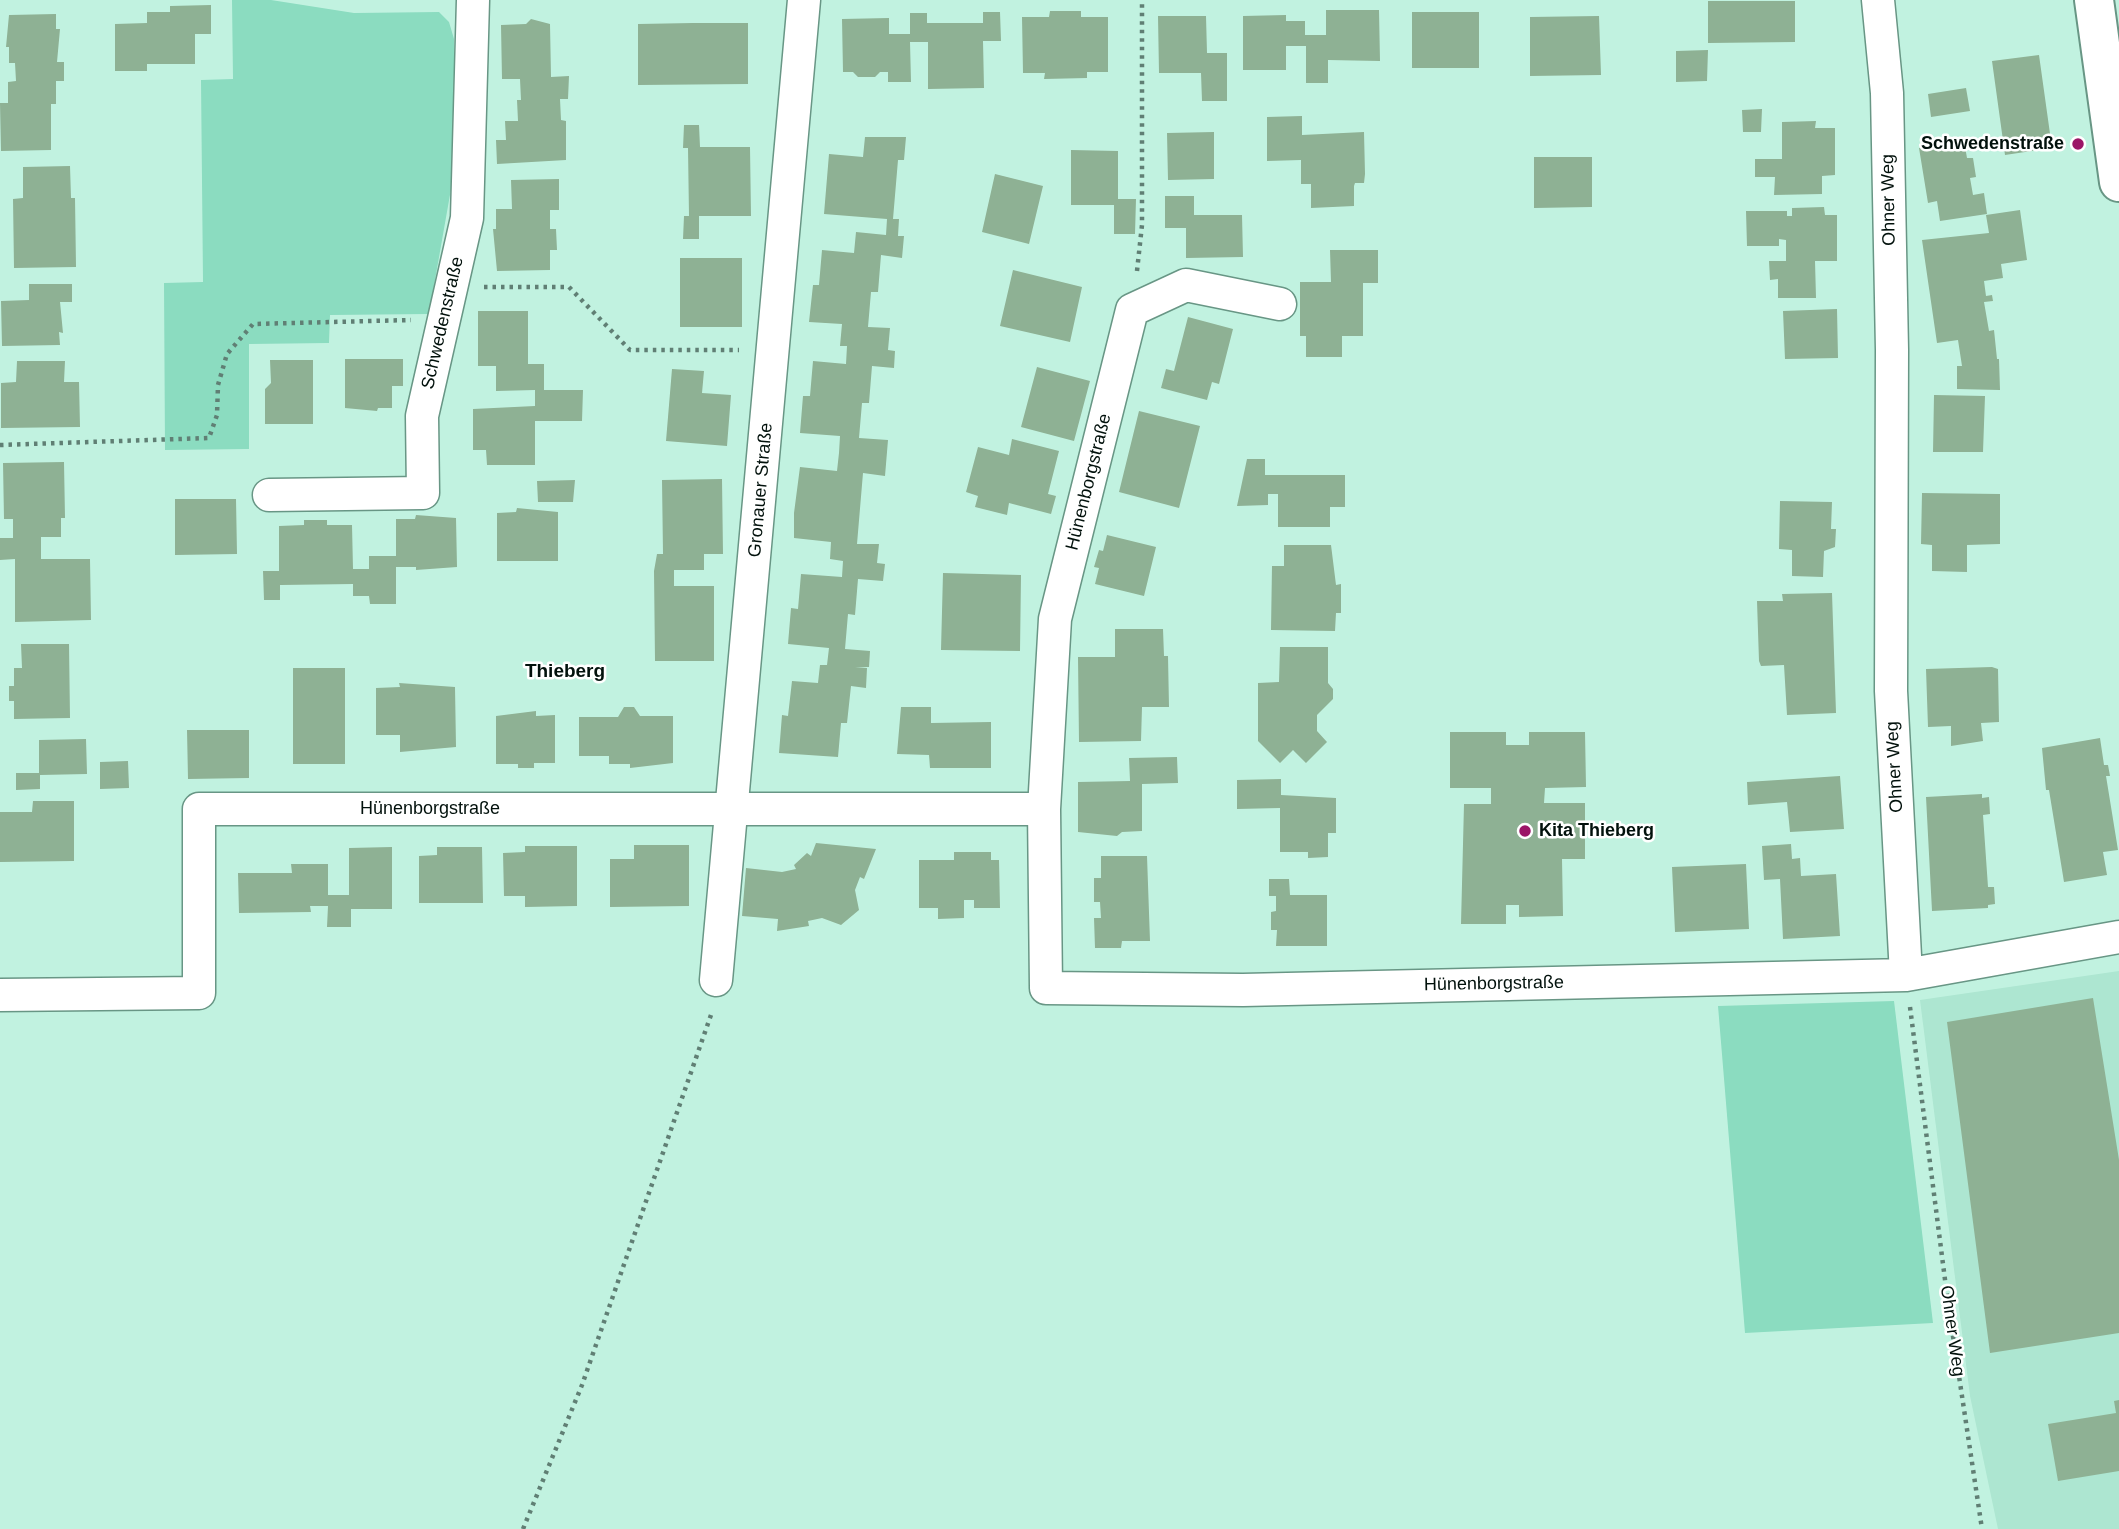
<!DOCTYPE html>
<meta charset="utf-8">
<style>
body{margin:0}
canvas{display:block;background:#c1f2e0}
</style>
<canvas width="2119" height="1529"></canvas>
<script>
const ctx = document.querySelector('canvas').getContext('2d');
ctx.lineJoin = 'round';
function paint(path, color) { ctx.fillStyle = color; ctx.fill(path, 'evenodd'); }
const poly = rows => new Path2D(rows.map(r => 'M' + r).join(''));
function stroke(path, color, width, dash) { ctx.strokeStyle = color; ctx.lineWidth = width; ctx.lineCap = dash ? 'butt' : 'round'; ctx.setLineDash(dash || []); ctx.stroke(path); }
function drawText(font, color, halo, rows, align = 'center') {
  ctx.font = font + ' Arial,sans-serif'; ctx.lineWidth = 5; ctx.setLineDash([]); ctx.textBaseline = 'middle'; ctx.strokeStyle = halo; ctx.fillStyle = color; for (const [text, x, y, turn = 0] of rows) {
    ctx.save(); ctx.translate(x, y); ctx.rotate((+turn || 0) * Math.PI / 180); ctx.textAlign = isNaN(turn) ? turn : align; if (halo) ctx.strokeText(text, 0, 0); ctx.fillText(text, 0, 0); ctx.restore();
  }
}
const built = poly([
 [2119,971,2119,1529,1998,1529,1970,1396,1920,1000]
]);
const green = poly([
 [232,0,271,0,354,13,439,12,449,22,454,39,454,172,429,314,330,315,329,343,249,344,249,449,165,450,164,283,203,282,201,80,233,79],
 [1894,1001,1933,1323,1745,1333,1718,1006]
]);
const building = poly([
 [1708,1,1795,1,1795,42,1708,43],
 [211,5,211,34,195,34,195,64,147,64,147,71,115,71,115,24,147,23,147,12,170,12,170,6],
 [1326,10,1379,10,1380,61,1328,60,1328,83,1306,83,1306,46,1286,46,1286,70,1243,70,1243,16,1286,15,1286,21,1305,21,1305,35,1326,35],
 [1050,11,1081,11,1081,17,1108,17,1108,72,1087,72,1087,78,1044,79,1045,73,1023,73,1022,17,1049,17],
 [983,12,1000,12,1001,41,983,41,984,88,928,89,928,42,910,42,911,82,888,82,888,72,880,72,875,77,858,77,853,72,843,72,842,19,889,18,889,34,910,34,910,13,927,13,927,23,983,23],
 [1412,12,1479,12,1479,68,1412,68],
 [56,14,56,29,60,29,57,62,64,62,64,81,56,81,56,104,51,104,51,150,1,151,0,103,8,103,8,82,16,81,15,63,9,63,9,47,6,47,9,15],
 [1158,16,1206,16,1207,53,1227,53,1227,101,1202,101,1201,73,1159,73],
 [1599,16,1601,75,1530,76,1530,17],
 [531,19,550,24,551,77,569,76,568,99,560,99,561,120,566,121,566,160,497,164,496,140,506,140,505,121,518,121,517,100,521,100,520,79,502,79,501,25,526,24],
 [693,23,748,23,748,84,638,85,638,24],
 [1708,50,1707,81,1676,82,1676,51],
 [2039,55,2052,148,2005,155,1992,61],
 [1966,88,1970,111,1931,117,1928,94],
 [1762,109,1761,132,1743,132,1742,110],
 [1302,116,1302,135,1364,132,1365,174,1364,183,1355,183,1354,186,1354,206,1311,208,1311,184,1301,184,1301,160,1267,161,1267,117],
 [1816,121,1815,128,1835,128,1835,175,1822,176,1822,194,1774,195,1775,177,1755,177,1755,159,1782,159,1782,122],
 [684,125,699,125,700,147,750,147,751,216,699,216,699,239,683,239,684,216,689,216,688,148,683,148],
 [1214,132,1214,179,1168,180,1167,133],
 [865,137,906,137,904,160,898,160,893,219,899,219,898,236,904,236,902,258,881,255,878,292,871,292,868,327,890,328,888,350,895,351,894,368,872,366,869,403,862,403,859,438,888,440,885,476,863,473,857,544,879,544,877,563,885,564,883,581,858,579,855,615,848,614,845,649,870,651,869,667,855,667,867,668,866,688,851,686,847,723,841,723,838,757,779,753,782,715,788,716,792,681,818,683,820,665,827,665,829,648,788,644,791,608,798,609,801,574,842,577,843,561,830,559,831,542,794,538,794,513,800,467,837,471,839,453,840,436,800,433,803,396,810,396,813,361,846,364,847,346,840,346,842,324,809,322,813,285,819,285,822,250,854,253,856,232,886,235,887,219,824,214,829,154,863,157],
 [1964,141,1967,158,1973,158,1976,177,1970,178,1973,195,1984,193,1987,214,1940,221,1937,201,1928,203,1919,148],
 [1071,150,1118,151,1118,199,1136,199,1135,234,1114,234,1114,205,1071,205],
 [1534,157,1592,157,1592,207,1534,208],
 [70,166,71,198,75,198,76,267,14,268,13,199,23,198,23,167],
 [995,174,1043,186,1029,244,982,232],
 [559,179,559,210,550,210,550,229,556,229,557,250,550,250,550,270,497,271,493,229,496,229,496,209,512,209,511,180],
 [1165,196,1194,196,1194,215,1242,215,1243,257,1186,258,1186,228,1165,228],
 [1824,207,1825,215,1837,215,1837,261,1815,261,1816,298,1778,298,1778,279,1770,280,1769,261,1786,261,1786,240,1779,239,1779,246,1747,246,1746,211,1787,211,1787,216,1792,216,1792,208],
 [2020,210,2027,260,2001,264,2003,278,1984,281,1986,296,1992,295,1993,301,1984,302,1989,331,1994,330,1997,359,1999,359,2000,390,1957,389,1957,366,1962,366,1958,340,1937,343,1922,240,1989,233,1986,215],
 [1330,250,1378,250,1378,283,1363,283,1363,336,1342,336,1342,357,1306,357,1306,336,1300,336,1300,282,1331,282],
 [680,258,742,258,742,327,680,327],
 [1013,270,1082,287,1070,342,1000,326],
 [29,284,72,284,72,302,60,302,63,333,59,332,60,345,2,346,1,301,29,300],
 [1837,309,1838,358,1785,359,1783,311],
 [478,311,528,311,528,364,544,364,544,390,583,390,582,421,535,421,535,465,487,465,486,450,473,450,473,409,535,406,535,390,496,391,496,366,478,366],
 [1188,317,1233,329,1219,384,1212,382,1207,400,1161,388,1166,369,1174,371],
 [345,359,403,359,403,386,392,386,392,408,378,408,377,411,345,408],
 [270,360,313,360,313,424,265,424,265,389,271,383],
 [17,361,65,361,64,382,79,382,80,427,1,428,1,383,16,382],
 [1037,367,1090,381,1074,441,1021,427],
 [672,369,704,371,702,393,731,395,727,446,666,441],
 [1934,395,1985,396,1983,452,1933,452],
 [1139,411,1200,426,1179,508,1119,492],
 [1012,439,1059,451,1048,494,1056,496,1051,514,1009,503,1007,515,975,507,978,496,966,492,978,447,1009,455],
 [1247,459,1265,459,1265,475,1345,475,1345,507,1330,507,1330,527,1278,527,1278,494,1268,494,1268,505,1237,506],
 [64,462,65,518,61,518,61,537,41,537,41,559,90,559,91,620,15,622,15,559,0,560,0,538,13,538,13,519,4,519,3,463],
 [722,479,723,554,704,554,704,570,674,570,674,586,714,586,714,661,655,661,654,571,657,554,663,554,662,480],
 [575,480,573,502,538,502,537,481],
 [1922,493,2000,494,2000,544,1967,545,1967,572,1932,571,1932,545,1921,544],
 [175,499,236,499,237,554,175,555],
 [1780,501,1832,502,1831,529,1836,529,1835,547,1824,551,1823,577,1792,576,1792,550,1779,549],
 [517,508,558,512,558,561,497,561,497,513,516,512],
 [416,515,456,518,457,567,416,570,416,567,396,567,396,604,370,604,369,596,353,596,353,584,280,585,280,600,264,600,263,571,279,571,279,526,304,525,304,520,327,520,327,525,352,525,353,569,369,569,369,556,396,556,396,519,415,519],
 [1107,535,1156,547,1144,596,1095,584,1099,568,1094,567,1099,550,1103,551],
 [1284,545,1331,545,1336,585,1341,584,1341,613,1336,613,1335,631,1271,630,1272,566,1284,566],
 [943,573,1021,575,1020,651,941,650],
 [1832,593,1836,713,1787,715,1784,665,1761,666,1759,661,1757,601,1783,601,1782,594],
 [1115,629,1163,629,1164,656,1168,656,1169,707,1142,707,1141,741,1079,742,1078,657,1115,657],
 [21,644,69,644,70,718,14,719,14,701,9,701,9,686,14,686,14,668,22,668],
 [1280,647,1328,647,1328,683,1333,689,1333,699,1317,715,1317,731,1327,742,1306,763,1293,750,1280,763,1258,741,1258,683,1279,682],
 [1992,667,1998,669,1999,722,1981,723,1983,741,1951,746,1951,726,1928,727,1926,669],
 [293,668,345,668,345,764,293,764],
 [399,683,455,687,456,747,400,752,400,735,376,735,376,688,400,687],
 [624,707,634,707,640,716,673,716,673,763,630,768,630,764,609,764,609,756,579,756,579,717,618,717],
 [901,707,931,707,931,723,991,722,991,768,930,768,929,755,897,754],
 [536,711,536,716,555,715,555,763,534,763,534,768,518,768,518,764,496,764,496,716],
 [187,730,249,730,249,778,188,779],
 [1450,732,1506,732,1506,745,1529,745,1529,732,1585,732,1586,787,1545,788,1544,803,1585,803,1585,859,1562,859,1563,916,1519,917,1519,905,1506,905,1506,924,1461,924,1464,804,1491,804,1491,788,1450,788],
 [2100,738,2104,765,2108,765,2110,776,2106,776,2118,850,2103,852,2107,875,2064,882,2049,790,2046,790,2042,748],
 [86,739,87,774,40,775,40,789,16,790,16,773,39,773,39,740],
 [1177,757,1178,783,1142,784,1142,831,1122,832,1117,836,1078,832,1078,782,1130,781,1129,758],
 [128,761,129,788,100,789,100,762],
 [1840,776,1844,829,1790,832,1787,802,1748,805,1747,782],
 [1281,779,1281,795,1336,798,1336,833,1328,833,1328,857,1308,858,1308,852,1280,852,1280,808,1237,809,1237,780],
 [1982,794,1982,798,1989,797,1990,814,1983,815,1988,887,1994,887,1995,904,1988,905,1988,908,1932,911,1926,797],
 [33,801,74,801,74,861,0,862,0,812,32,812],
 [816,843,876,849,864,879,860,877,855,890,859,910,841,925,822,918,808,921,809,926,777,931,778,919,742,916,746,868,782,872,796,869,794,865,807,853,811,856],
 [1791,844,1792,859,1800,858,1801,876,1836,874,1840,936,1783,939,1780,879,1764,880,1762,846],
 [634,845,689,845,689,906,610,907,610,859,634,859],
 [525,846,577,846,577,906,525,907,525,896,504,896,503,853,525,852],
 [392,847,392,909,351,909,351,927,327,927,328,906,310,906,311,912,239,913,238,873,292,873,291,864,328,864,328,895,349,895,349,848],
 [437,847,482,847,483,903,419,903,419,856,437,855],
 [954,852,991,852,991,860,999,860,1000,908,974,908,974,900,964,900,964,918,938,919,938,908,919,908,919,860,954,860],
 [1101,856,1147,856,1150,941,1122,941,1121,948,1095,948,1094,918,1101,918,1100,902,1094,902,1094,878,1101,878],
 [1746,864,1749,929,1675,932,1672,867],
 [1269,879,1289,879,1290,895,1327,895,1327,946,1276,946,1277,930,1271,930,1271,912,1276,911,1276,896,1269,896],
 [2093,998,2119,1160,2119,1333,1990,1353,1947,1022],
 [2119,1400,2119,1471,2058,1481,2048,1424,2116,1413,2114,1401]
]);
const path = poly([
 [1137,271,1142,225,1142,0],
 [484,287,569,287,630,350,739,350],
 [0,445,209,438,217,415,218,385,227,354,253,324,411,320],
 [1910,1007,1948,1303,1982,1529],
 [523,1529,582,1385,712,1012]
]);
const minor = poly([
 [1878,0,1887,93,1892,350,1891,691,1906,975],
 [269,495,423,493,422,416,467,218,473,0],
 [1044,809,1055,619,1132,310,1186,285,1280,304],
 [716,980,804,0],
 [0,995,199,993,199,809,1044,809,1046,988,1243,990,1906,975,2119,937]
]);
const tertiary = poly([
 [2094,0,2119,182]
]);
const markers = [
 [2078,144,7,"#9b1567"],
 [1525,831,7,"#9b1567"]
];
const poiNames = [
 ["Schwedenstraße",2064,144],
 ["Kita Thieberg",1539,831,"left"]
];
const streetNames = [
 ["Ohner Weg",1889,200,-91],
 ["Schwedenstraße",443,323,-77],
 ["Hünenborgstraße",1089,482,-76],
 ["Gronauer Straße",761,490,-85],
 ["Ohner Weg",1895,767,-93],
 ["Hünenborgstraße",430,809],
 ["Hünenborgstraße",1494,984,-1],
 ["Ohner Weg",1952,1331,82]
];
const neighbourhoodNames = [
 ["Thieberg",565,672]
];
paint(built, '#ade6d1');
paint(green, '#8bdcc0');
paint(building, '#8eb194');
stroke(minor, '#689685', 35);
stroke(tertiary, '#689685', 42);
stroke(path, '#607f74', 4.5, [3.5, 5]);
stroke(minor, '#fff', 32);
stroke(tertiary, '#fff', 38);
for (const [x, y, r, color] of markers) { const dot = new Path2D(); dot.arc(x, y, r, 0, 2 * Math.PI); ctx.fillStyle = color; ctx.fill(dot); stroke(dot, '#fff', 2.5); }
drawText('bold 18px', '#02110c', '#fff', poiNames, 'right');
drawText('18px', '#02110c', '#fff', streetNames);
drawText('bold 19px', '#02110c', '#fff', neighbourhoodNames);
</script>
